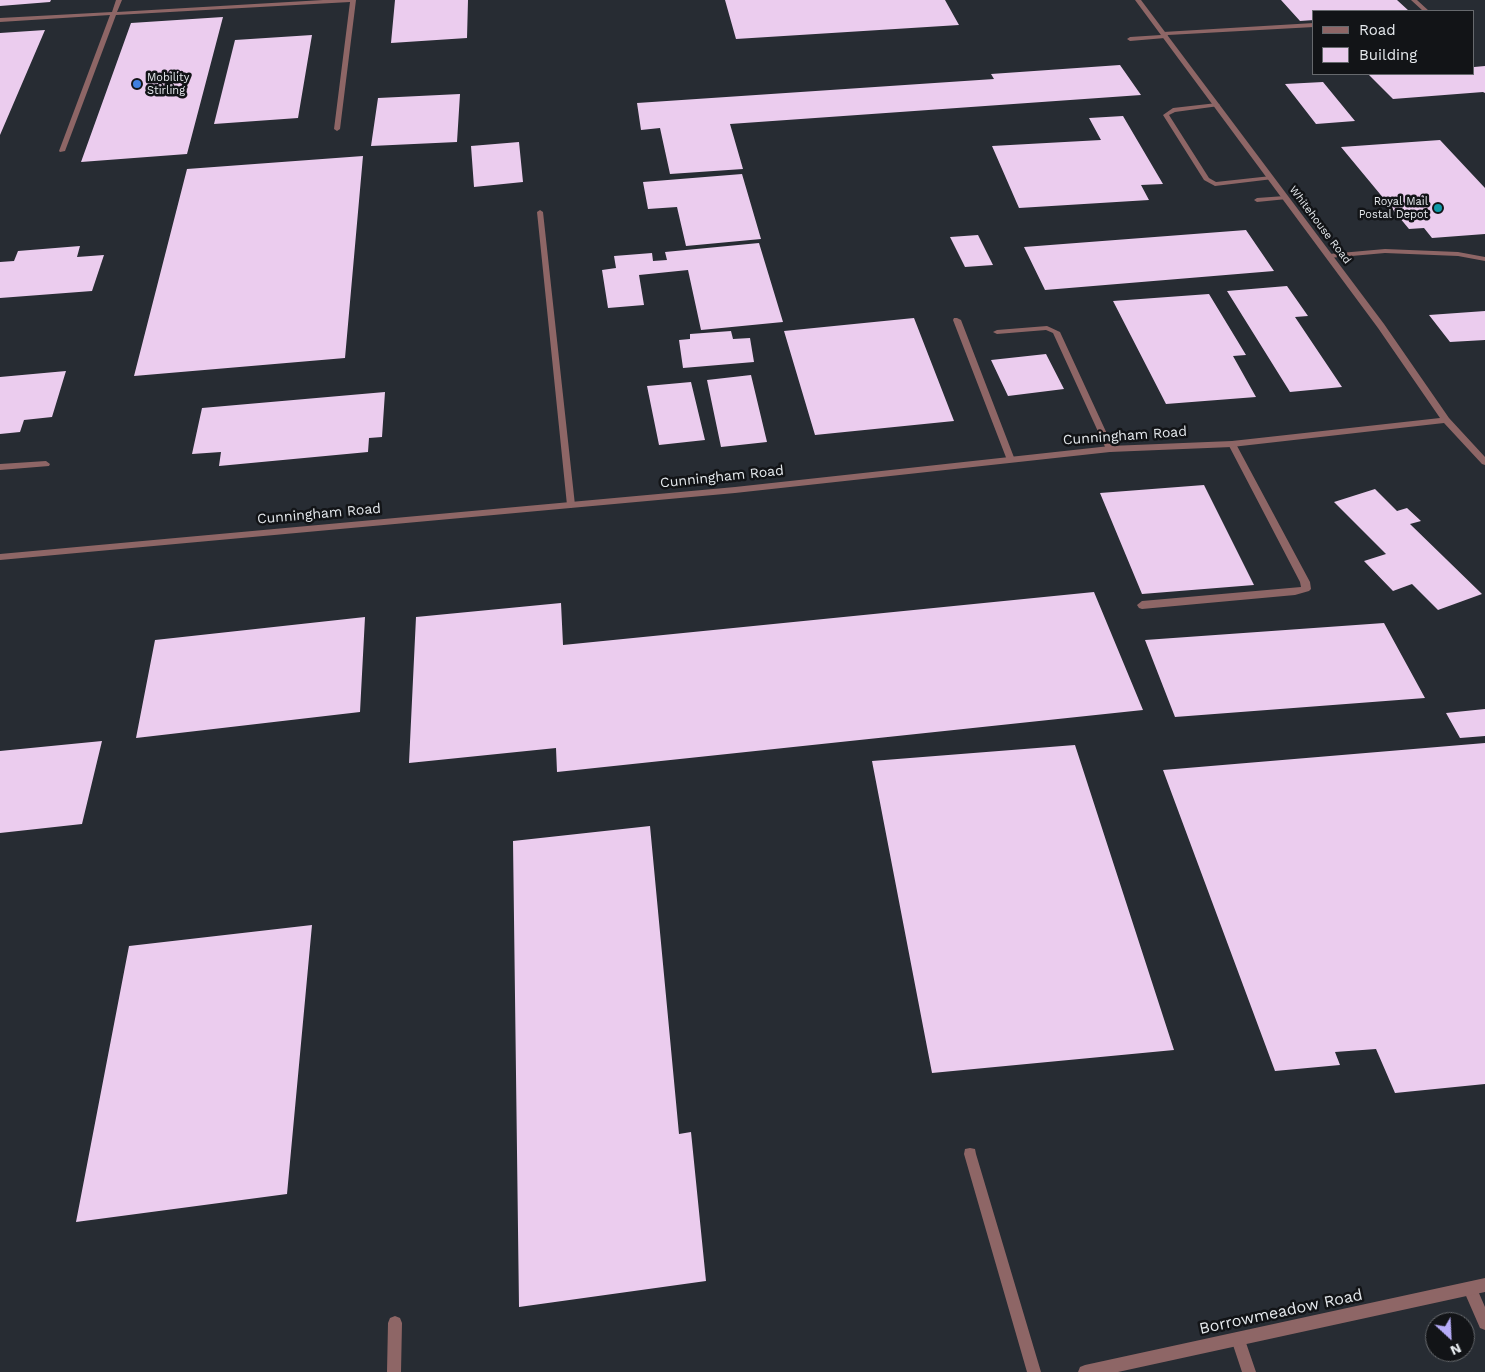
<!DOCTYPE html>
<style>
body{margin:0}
#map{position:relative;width:1485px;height:1372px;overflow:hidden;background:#272c33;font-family:"Work Sans",sans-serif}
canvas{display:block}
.legend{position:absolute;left:1312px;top:10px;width:162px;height:65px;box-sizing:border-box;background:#121417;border:1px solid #66696d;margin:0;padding:6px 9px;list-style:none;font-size:15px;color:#e5e9ed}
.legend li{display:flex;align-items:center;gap:10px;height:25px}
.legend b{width:25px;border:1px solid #66696d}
.north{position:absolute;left:1425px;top:1312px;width:50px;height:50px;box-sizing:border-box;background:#121417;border:1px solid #66696d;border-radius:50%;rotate:155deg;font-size:14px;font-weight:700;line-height:20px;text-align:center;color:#e5e9ed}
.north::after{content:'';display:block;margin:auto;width:18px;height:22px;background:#b6acf8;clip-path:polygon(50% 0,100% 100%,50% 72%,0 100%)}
</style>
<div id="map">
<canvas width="1485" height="1372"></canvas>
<ul class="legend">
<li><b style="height:6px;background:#8e6666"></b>Road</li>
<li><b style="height:14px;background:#ebccee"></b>Building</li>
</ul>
<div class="north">N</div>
</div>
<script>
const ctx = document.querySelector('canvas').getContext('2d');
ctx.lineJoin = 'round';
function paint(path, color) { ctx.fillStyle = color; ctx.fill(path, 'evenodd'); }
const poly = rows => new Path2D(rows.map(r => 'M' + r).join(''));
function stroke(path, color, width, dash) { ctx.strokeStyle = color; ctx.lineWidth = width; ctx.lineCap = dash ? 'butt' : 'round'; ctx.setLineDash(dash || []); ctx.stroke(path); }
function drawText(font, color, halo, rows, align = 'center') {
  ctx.font = font + ' "Work Sans",sans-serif'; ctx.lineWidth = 5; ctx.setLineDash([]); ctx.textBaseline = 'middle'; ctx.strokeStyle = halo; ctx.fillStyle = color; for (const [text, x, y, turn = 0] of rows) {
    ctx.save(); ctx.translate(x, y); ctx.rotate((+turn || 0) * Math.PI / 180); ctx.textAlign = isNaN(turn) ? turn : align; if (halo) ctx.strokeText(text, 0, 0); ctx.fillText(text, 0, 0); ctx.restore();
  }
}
const building = poly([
 [0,0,51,0,50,2,0,6],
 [395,0,468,0,467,38,391,43],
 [725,0,945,0,959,25,736,39],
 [1281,0,1397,0,1409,11,1314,11,1314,20,1300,21],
 [223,17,187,154,81,162,131,23],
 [45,30,0,135,0,33],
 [312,35,298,118,214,124,235,40],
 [1120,65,1141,95,730,124,743,169,670,174,660,128,641,130,637,103,994,79,991,74],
 [1485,66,1485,93,1483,92,1393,99,1369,75,1474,74,1474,67],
 [1323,82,1355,121,1316,124,1285,84],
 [460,94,457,142,371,146,378,98],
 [1123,116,1163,184,1141,185,1149,200,1019,208,992,146,1101,140,1089,118],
 [1440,140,1485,188,1485,234,1432,238,1424,228,1409,229,1341,147],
 [519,142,523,182,474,187,471,146],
 [363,156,345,358,134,376,187,169],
 [742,174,761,239,686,246,677,207,648,209,643,182],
 [1246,230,1274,271,1045,290,1024,247],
 [978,235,993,265,965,267,950,237],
 [759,243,783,322,701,330,688,270,639,275,644,305,608,308,602,270,616,268,614,256,652,253,653,261,667,260,665,252],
 [80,246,77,257,104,255,92,291,0,298,0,262,14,261,18,251],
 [1287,286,1308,316,1295,317,1342,387,1290,392,1227,291],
 [1209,294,1246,355,1233,356,1256,397,1166,404,1113,301],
 [1485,311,1485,340,1450,342,1429,315],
 [914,318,954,421,815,435,784,331],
 [731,331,733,339,750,338,754,362,683,368,679,340,690,339,690,334],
 [1046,354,1064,389,1008,396,991,360],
 [66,371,52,417,24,420,20,432,0,434,0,377],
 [751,375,767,442,721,447,707,380],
 [691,382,705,440,659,445,647,386],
 [385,392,382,437,369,438,368,452,219,466,221,452,192,454,202,408],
 [1204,485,1254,585,1142,594,1100,493],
 [1375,489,1397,511,1407,508,1421,521,1410,524,1482,594,1438,610,1412,584,1393,591,1364,561,1386,554,1334,502],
 [1094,592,1143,710,557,772,556,748,409,763,416,617,561,603,563,645],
 [365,617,360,712,136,738,155,640],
 [1384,623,1425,698,1175,717,1145,640],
 [1485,709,1485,736,1460,738,1446,713],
 [102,741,82,824,0,833,0,751],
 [1485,743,1485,1084,1395,1093,1376,1049,1335,1052,1340,1065,1275,1071,1163,770],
 [1075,745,1174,1050,932,1073,872,761],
 [650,826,679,1134,691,1132,706,1281,519,1307,513,841],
 [312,925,287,1194,76,1222,129,946]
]);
const lane = poly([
 [116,0,122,0,117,12,323,0,356,0,340,129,337,131,334,129,350,2,116,15,65,151,60,152,59,151,110,15,0,22,0,18,112,12,116,0],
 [1411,0,1417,0,1429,11,1423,11,1411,0],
 [1314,23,1314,27,1168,35,1165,38,1130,41,1127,39,1130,37,1161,35,1163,32,1314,23],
 [1217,103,1220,105,1219,106,1175,112,1169,115,1209,178,1216,182,1271,176,1274,178,1273,179,1215,186,1204,180,1163,115,1173,108,1217,103],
 [1285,196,1288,198,1287,199,1257,202,1254,200,1257,198,1285,196],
 [540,210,543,212,575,505,571,508,567,505,537,212,540,210],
 [1385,249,1458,252,1485,257,1485,261,1458,256,1385,253,1329,258,1325,256,1329,254,1385,249],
 [954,318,957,318,961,320,1015,460,1014,462,1008,462,1007,460,953,320,954,318],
 [1047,326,1060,332,1114,449,1113,451,1110,452,1106,449,1053,333,1046,330,997,334,993,332,997,330,1047,326],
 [1232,441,1236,444,1310,582,1311,589,1309,591,1295,595,1142,609,1139,608,1137,605,1142,601,1301,587,1300,582,1228,444,1232,441],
 [46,461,50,464,49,466,0,470,0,464,46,461],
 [970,1148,975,1149,976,1154,1041,1372,1027,1372,964,1154,965,1149,970,1148],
 [1470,1282,1475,1284,1485,1307,1485,1330,1480,1328,1463,1289,1465,1284,1470,1282],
 [395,1316,400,1318,402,1323,401,1372,387,1372,388,1323,390,1318,395,1316],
 [1238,1332,1243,1334,1256,1372,1242,1372,1231,1339,1233,1334,1238,1332]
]);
const street = poly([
 [1135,0,1141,0,1384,324,1449,418,1485,457,1485,465,1482,464,1444,423,1232,447,1110,452,735,493,0,560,0,554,735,487,1110,446,1232,441,1440,418,1378,328,1135,0],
 [1485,1278,1485,1292,1118,1372,1078,1372,1080,1367,1085,1365,1485,1278]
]);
const markers = [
 [137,84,5,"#3f7fe0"],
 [1438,208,5,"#0f9aa8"]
];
const farPoinames = [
 ["Mobility",147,78],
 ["Stirling",147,91],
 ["Royal Mail",1428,202,"right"],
 ["Postal Depot",1428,215,"right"]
];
const farStreetnames = [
 ["Whitehouse Road",1320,225,53]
];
const streetNames = [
 ["Cunningham Road",1125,436,-4],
 ["Cunningham Road",722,477,-6],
 ["Cunningham Road",319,514,-5]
];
const nearStreetnames = [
 ["Borrowmeadow Road",1281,1312,-12]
];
paint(building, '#ebccee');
paint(lane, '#8e6666');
paint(street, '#8e6666');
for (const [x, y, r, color] of markers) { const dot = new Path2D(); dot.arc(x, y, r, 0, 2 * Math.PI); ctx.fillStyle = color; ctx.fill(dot); stroke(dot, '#121417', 2); }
drawText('11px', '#e5e9ed', '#121417', farPoinames, 'left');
drawText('11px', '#e5e9ed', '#121417', farStreetnames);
drawText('14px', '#e5e9ed', '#121417', streetNames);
drawText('16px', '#e5e9ed', '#121417', nearStreetnames);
</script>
